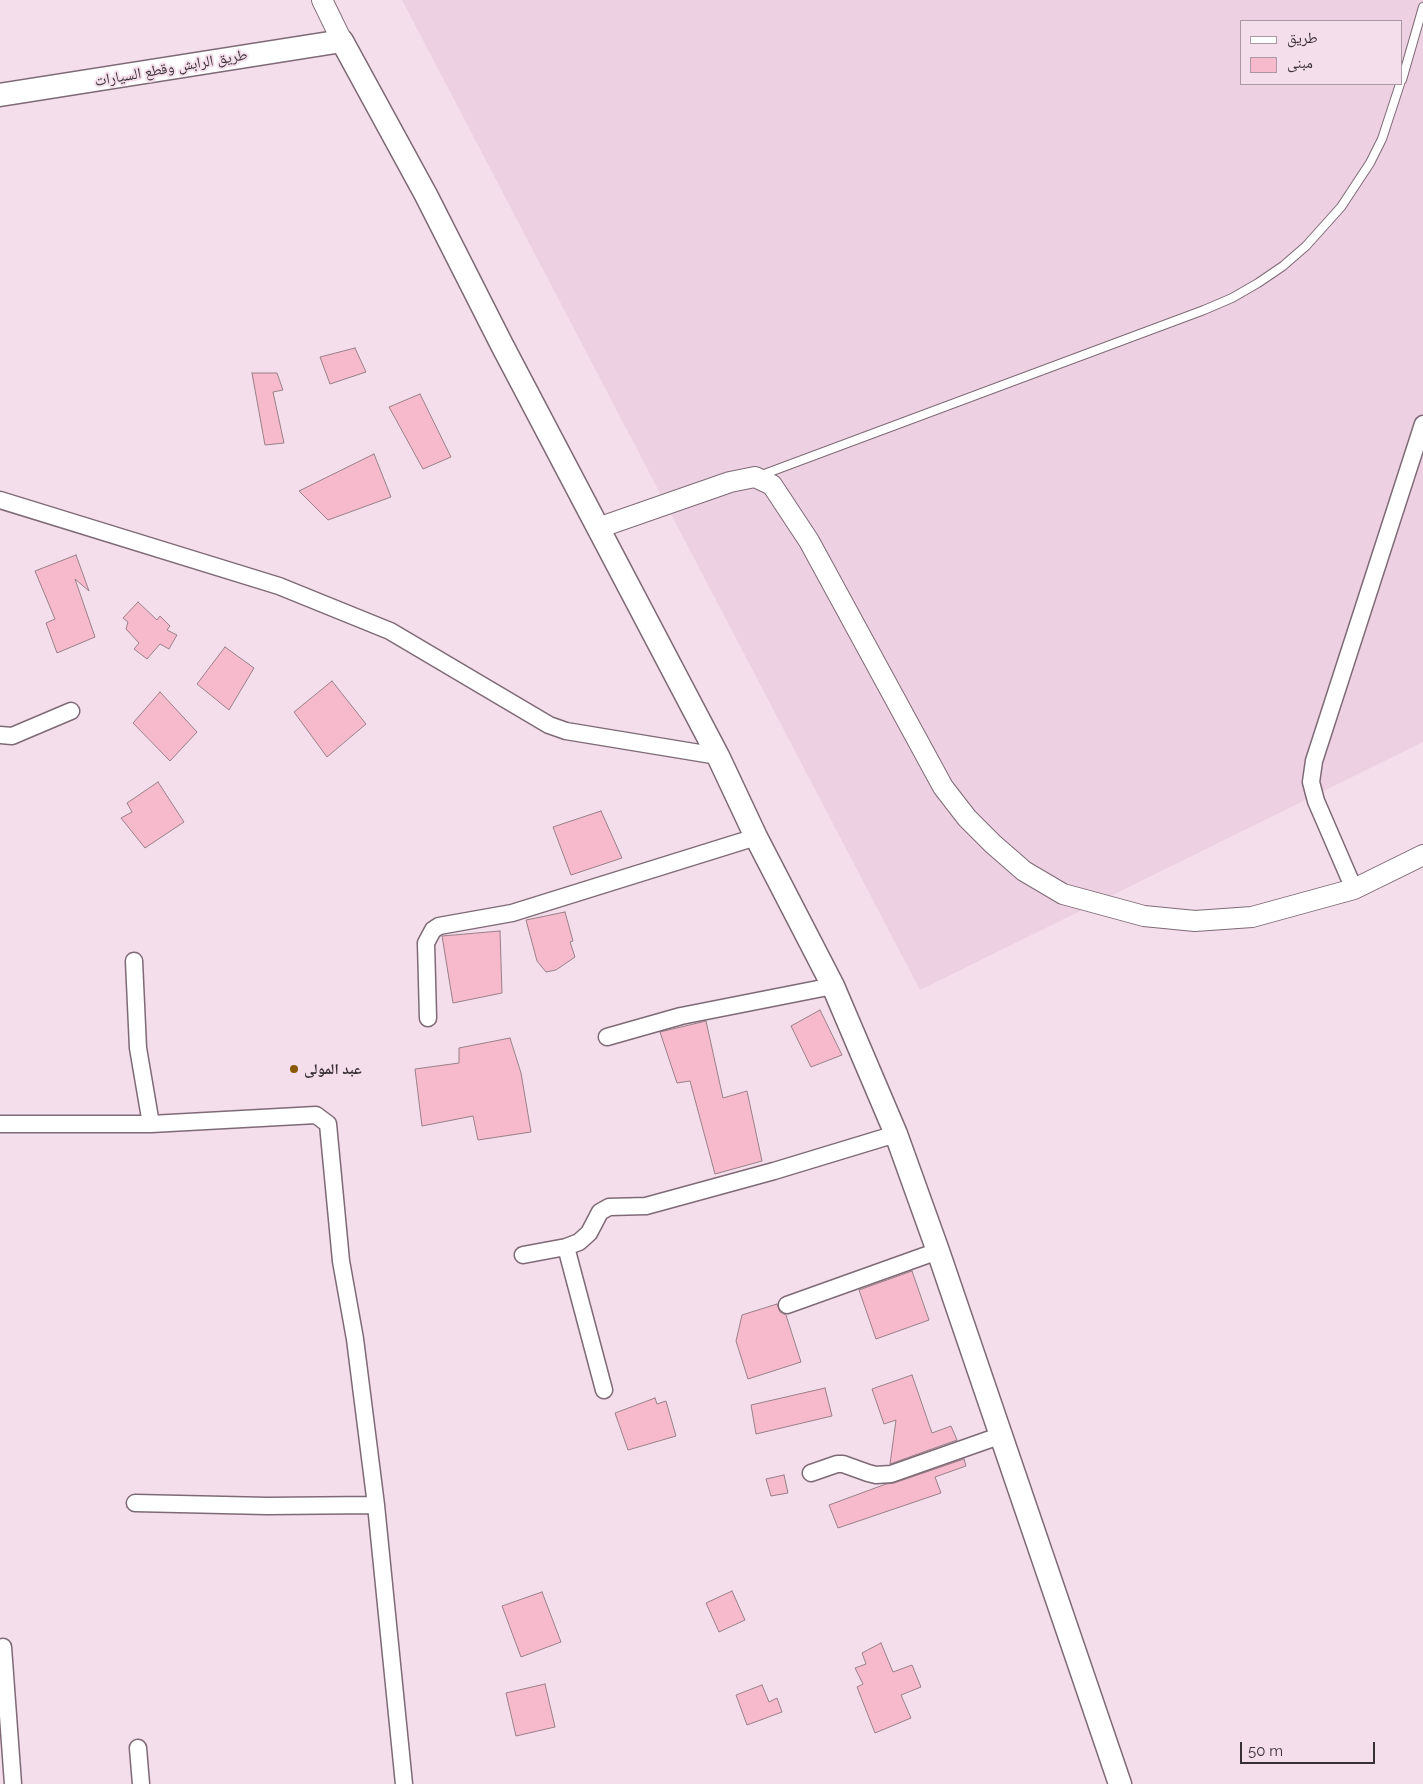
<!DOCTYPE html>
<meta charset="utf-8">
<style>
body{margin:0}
#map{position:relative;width:1423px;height:1784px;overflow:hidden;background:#f5deec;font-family:Raleway,"Noto Naskh Arabic",sans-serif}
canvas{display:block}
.legend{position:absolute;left:1240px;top:20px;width:162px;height:65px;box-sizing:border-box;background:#f5deec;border:1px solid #aa98a3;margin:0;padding:6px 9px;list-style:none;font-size:15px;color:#393035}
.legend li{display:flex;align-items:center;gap:10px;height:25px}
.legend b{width:25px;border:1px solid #aa98a3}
.scale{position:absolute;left:1240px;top:1742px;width:135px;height:22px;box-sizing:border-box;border:2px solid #393035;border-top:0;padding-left:6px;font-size:15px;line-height:18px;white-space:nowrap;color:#393035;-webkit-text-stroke:4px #f5deec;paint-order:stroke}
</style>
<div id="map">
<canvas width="1423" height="1784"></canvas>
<ul class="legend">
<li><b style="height:6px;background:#fff"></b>طريق</li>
<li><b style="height:14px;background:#f6bacc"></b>مبنى</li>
</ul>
<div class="scale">50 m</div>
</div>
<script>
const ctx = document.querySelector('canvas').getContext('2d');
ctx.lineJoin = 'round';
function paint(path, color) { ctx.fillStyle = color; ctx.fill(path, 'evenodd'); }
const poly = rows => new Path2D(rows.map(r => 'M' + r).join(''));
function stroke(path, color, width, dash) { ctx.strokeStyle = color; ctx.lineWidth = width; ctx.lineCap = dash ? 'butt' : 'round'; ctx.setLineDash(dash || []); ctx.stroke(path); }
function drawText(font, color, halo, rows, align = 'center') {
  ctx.font = font + ' Raleway,"Noto Naskh Arabic",sans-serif'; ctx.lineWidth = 4; ctx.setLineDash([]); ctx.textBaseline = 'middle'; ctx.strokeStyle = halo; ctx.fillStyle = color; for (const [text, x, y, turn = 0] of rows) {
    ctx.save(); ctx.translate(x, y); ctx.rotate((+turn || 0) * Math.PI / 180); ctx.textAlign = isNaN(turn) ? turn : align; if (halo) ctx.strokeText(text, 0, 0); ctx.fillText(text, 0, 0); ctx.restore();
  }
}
const built = poly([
 [402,0,1423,0,1423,742,920,990],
 [1242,21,1402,21,1402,84,1242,84]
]);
const building = poly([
 [355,348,366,372,330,384,320,357,355,348],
 [252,373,277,373,283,390,273,392,284,443,265,445,252,373],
 [420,394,451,457,423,469,389,407,420,394],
 [374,454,391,497,328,520,299,491,374,454],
 [76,555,89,591,75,579,95,637,57,653,46,623,55,619,35,571,76,555],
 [138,602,157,620,160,616,170,626,167,630,177,635,169,649,160,644,147,659,134,649,139,643,126,629,128,622,123,618,138,602],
 [225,647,254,668,229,710,197,684,225,647],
 [332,681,366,724,327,757,294,712,332,681],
 [160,692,197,732,170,761,133,723,160,692],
 [158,782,184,822,145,848,121,818,132,812,127,803,158,782],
 [601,811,622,858,571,875,553,827,601,811],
 [565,912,573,941,570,942,575,957,556,970,546,972,537,961,526,920,565,912],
 [500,931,502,993,453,1003,442,936,500,931],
 [820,1010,842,1055,811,1067,791,1026,820,1010],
 [706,1021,723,1098,747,1091,762,1161,715,1174,690,1081,677,1083,660,1032,706,1021],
 [510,1038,521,1073,531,1132,478,1140,473,1116,422,1126,415,1069,459,1063,459,1048,510,1038],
 [912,1271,929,1320,876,1339,859,1290,912,1271],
 [777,1304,780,1312,786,1315,801,1362,748,1379,736,1341,742,1315,777,1304],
 [912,1375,932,1433,951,1426,957,1440,890,1464,896,1420,884,1424,872,1389,912,1375],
 [825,1388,832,1416,756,1434,751,1405,825,1388],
 [655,1398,657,1404,666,1401,676,1436,628,1450,615,1413,655,1398],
 [964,1459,966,1466,935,1477,941,1493,838,1528,829,1505,886,1484,894,1483,964,1459],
 [784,1475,788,1493,771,1496,766,1479,784,1475],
 [732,1591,745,1620,719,1632,706,1603,732,1591],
 [542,1592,561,1642,521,1657,502,1606,542,1592],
 [881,1643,893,1672,912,1665,921,1687,901,1695,911,1718,875,1733,857,1687,863,1684,855,1668,866,1664,862,1653,881,1643],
 [545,1684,555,1727,516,1736,506,1693,545,1684],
 [762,1685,769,1702,777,1698,782,1712,747,1725,736,1695,762,1685]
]);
const service = poly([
 [1402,80,1423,7],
 [759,476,1204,310,1232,298,1258,283,1283,266,1306,246,1341,207,1370,163,1382,139,1400,84]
]);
const minor = poly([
 [0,500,279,586,390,631,549,725,566,731,718,756],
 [0,735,12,736,71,711],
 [1354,889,1316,801,1311,782,1314,761,1423,424],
 [134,961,138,1048,151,1124],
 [428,1018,426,943,433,930,439,926,512,913,756,837],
 [607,1037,681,1016,833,986],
 [0,1124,151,1124,316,1115,328,1124,341,1261,355,1339,376,1505,404,1784],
 [566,1247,604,1390],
 [523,1255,566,1247,579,1242,589,1233,600,1212,609,1207,646,1206,774,1171,896,1134],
 [787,1305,938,1251],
 [811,1473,837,1464,843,1464,868,1473,876,1475,891,1474,1002,1435],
 [135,1503,267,1506,376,1505],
 [3,1647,13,1784],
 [138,1748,141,1784]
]);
const tertiary = poly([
 [322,0,342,41],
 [598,528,730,482,755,477,772,485,809,541,943,787,967,818,993,844,1024,871,1063,894,1144,916,1195,921,1252,917,1354,889,1423,855]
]);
const secondary = poly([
 [0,95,342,41,426,195,502,345,718,756,756,837,833,986,896,1134,938,1251,1120,1784]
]);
const markers = [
 [294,1069,5,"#8a5802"]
];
const streetNames = [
 ["طريق الرابش وقطع السيارات",171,68,-10]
];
const poiNames = [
 ["عبد المولى",304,1069]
];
paint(built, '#edd0e1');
paint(building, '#f6bacc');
stroke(building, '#988087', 1);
stroke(service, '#7e6a76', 10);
stroke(minor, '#7e6a76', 19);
stroke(tertiary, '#7e6a76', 22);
stroke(secondary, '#7e6a76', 25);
stroke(service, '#fff', 8);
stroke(minor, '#fff', 16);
stroke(tertiary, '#fff', 20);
stroke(secondary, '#fff', 22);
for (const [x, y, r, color] of markers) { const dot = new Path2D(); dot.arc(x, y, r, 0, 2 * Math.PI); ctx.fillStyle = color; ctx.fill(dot); stroke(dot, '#f5deec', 2); }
drawText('15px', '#393035', '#f5deec', streetNames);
drawText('bold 15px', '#393035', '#f5deec', poiNames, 'left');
</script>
